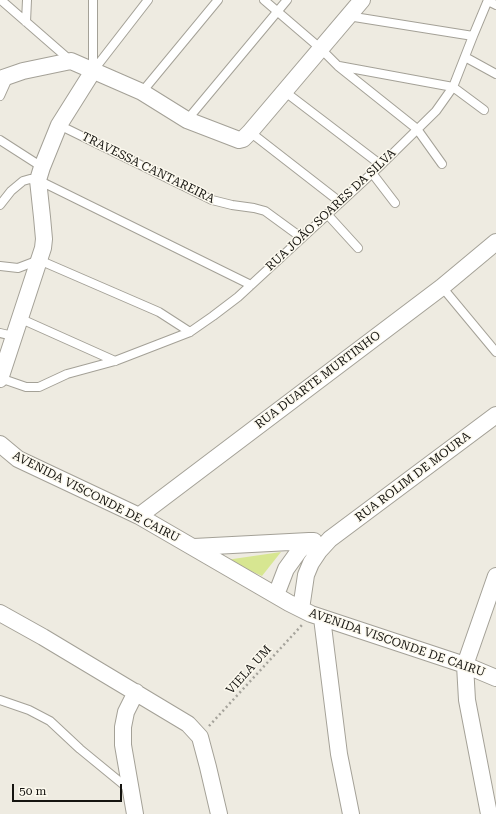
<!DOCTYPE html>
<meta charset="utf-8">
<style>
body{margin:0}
#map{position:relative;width:496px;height:814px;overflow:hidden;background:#eeebe1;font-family:"Roboto Serif",serif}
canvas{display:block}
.scale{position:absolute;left:12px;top:784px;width:110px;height:18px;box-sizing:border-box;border:2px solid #151410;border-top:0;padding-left:5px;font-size:12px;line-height:14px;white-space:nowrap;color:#151410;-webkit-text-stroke:3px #fcf9ee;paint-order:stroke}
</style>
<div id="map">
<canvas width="496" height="814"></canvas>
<div class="scale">50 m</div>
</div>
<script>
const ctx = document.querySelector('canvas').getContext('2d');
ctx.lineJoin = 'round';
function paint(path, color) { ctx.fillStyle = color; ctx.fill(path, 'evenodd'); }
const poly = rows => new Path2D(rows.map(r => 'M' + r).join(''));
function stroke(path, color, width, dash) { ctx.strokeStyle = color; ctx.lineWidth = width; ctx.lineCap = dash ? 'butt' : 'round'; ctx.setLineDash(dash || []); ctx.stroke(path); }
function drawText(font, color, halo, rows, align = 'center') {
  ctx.font = font + ' "Roboto Serif",serif'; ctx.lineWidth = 3; ctx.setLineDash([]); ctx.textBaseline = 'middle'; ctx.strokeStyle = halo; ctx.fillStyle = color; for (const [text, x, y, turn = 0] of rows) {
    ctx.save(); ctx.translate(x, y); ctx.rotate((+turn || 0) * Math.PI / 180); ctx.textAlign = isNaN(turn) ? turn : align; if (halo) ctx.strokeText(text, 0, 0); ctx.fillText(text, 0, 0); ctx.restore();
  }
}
const green = poly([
 [281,552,262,576,226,560]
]);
const path = poly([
 [209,726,302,625]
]);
const service = poly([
 [1,0,71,61],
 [93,0,93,71],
 [264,0,320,48,338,66,417,129,442,164],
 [488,1,496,5],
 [348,16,473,36],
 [26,22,27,0],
 [465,57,496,74],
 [339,66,453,87,484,110],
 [93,71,148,0],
 [284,91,381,165],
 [142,92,218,0],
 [0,96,9,76],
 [187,120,287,0],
 [59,125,212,200,232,205,254,208,265,211,302,238],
 [250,132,340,202],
 [0,140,42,167],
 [372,173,395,203],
 [0,205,11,191,23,181,30,179,38,180,251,285],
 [327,214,358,248],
 [0,266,18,268,39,260,159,312,190,332],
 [442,287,496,352],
 [19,318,115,361],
 [0,333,13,336],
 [0,378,26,387,39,387,67,374,115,361,159,344,190,332,213,316,238,297,381,165,436,111,453,87,473,36,488,0],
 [0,700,29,710,50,721,80,749,130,790]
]);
const minor = poly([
 [0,79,23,71,71,61,142,92,187,120,239,140,243,139,250,132,362,0],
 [0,379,43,248,44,239,42,217,38,180,42,167,59,125,93,71],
 [0,444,18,459,139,516,289,603,311,614,465,665,496,678],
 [139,516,442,287,496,242],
 [194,547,309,541],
 [276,595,286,569,299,551,309,541,314,541],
 [301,609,306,575,311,563,319,551,330,539,496,415],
 [0,613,43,637,188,724,200,737,208,767,219,814],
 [322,618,339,754,351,814],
 [135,814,123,745,123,727,126,712,136,692],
 [489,814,467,700,465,665,496,576]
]);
const streetNames = [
 ["TRAVESSA CANTAREIRA",148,168,26],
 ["RUA JOÃO SOARES DA SILVA",331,210,-43],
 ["RUA DUARTE MURTINHO",318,380,-37],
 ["RUA ROLIM DE MOURA",413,477,-37],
 ["AVENIDA VISCONDE DE CAIRU",96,497,27],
 ["AVENIDA VISCONDE DE CAIRU",397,643,19],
 ["VIELA UM",249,670,-48]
];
paint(green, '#d7e691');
stroke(service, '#a4a197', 10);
stroke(minor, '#a4a197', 18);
stroke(path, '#a5a39b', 2.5, [2, 3]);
stroke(service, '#fff', 8);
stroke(minor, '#fff', 16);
drawText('12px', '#151410', '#fcf9ee', streetNames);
</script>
